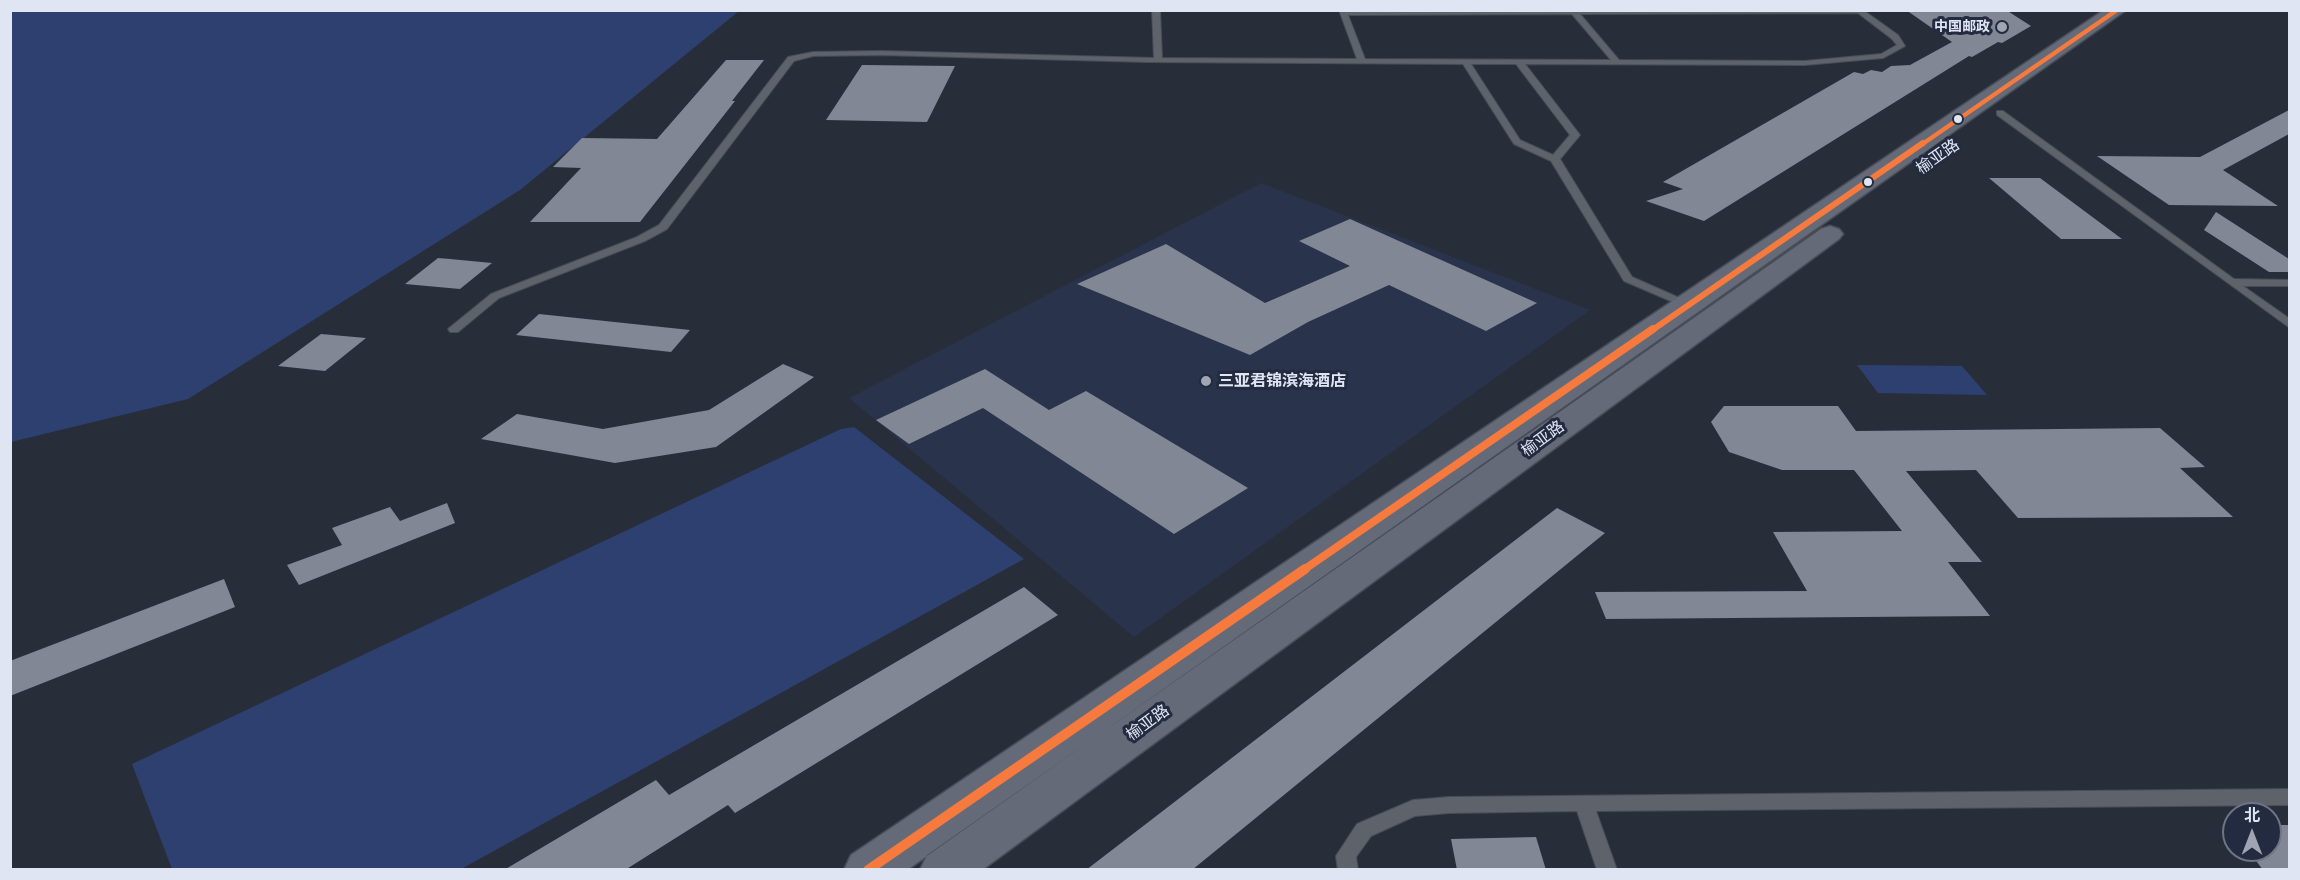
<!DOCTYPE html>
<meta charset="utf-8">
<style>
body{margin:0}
#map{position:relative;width:2300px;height:880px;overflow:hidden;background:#282e39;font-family:Karla,"Noto Sans SC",sans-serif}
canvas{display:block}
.frame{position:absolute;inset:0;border:12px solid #dfe5f3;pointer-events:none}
.north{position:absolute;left:2222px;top:802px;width:60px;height:60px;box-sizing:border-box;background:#222b3f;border:2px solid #6e7587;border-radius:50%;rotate:0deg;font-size:16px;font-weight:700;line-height:24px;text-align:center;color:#dfe5f3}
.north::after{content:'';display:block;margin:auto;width:21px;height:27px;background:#9fa5b2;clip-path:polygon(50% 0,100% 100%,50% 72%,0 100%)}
</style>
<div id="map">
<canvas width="2300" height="880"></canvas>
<div class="frame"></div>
<div class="north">北</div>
</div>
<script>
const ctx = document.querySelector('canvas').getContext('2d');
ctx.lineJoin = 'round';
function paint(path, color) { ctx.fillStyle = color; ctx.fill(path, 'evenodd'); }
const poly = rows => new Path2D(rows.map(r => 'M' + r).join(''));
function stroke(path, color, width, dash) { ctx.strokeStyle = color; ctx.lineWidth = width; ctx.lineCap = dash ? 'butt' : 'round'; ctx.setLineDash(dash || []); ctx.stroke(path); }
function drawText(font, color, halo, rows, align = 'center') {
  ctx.font = font + ' Karla,"Noto Sans SC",sans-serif'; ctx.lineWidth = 6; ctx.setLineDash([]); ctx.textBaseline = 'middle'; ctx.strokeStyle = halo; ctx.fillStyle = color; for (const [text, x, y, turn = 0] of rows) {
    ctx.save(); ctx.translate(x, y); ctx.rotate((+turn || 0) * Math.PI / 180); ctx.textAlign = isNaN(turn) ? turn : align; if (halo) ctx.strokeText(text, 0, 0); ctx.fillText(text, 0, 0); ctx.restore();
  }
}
const built = poly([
 [1261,183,1590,310,1134,637,849,398]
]);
const green = poly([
 [10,11,739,11,520,190,188,399,11,442],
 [1857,365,1962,366,1987,395,1878,393],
 [854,427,1024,559,461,869,172,869,132,764,841,429]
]);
const building = poly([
 [1906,10,2006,10,2031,26,2002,43,1998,42,1972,57,1969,56,1704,221,1646,201,1683,189,1663,182,1854,72,1863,74,1871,70,1882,72,1891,66,1910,65,1952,42],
 [726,60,764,60,732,101,735,101,640,222,530,222,581,168,553,167,582,138,657,139],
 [862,65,955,66,927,122,826,120],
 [2289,110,2289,134,2223,170,2278,206,2169,205,2097,156,2200,157],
 [1989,178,2040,178,2122,239,2061,239],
 [2216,212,2289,259,2289,272,2269,272,2204,230],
 [1350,219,1537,303,1486,331,1389,285,1308,322,1250,355,1077,284,1166,244,1265,303,1350,266,1299,241],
 [438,258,450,259,492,263,460,289,405,284],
 [539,314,690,330,671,352,516,335],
 [321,334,366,338,325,371,278,366],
 [783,364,814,377,716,447,615,463,481,439,517,414,603,429,709,410],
 [985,369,1049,410,1086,391,1248,488,1174,534,983,408,909,444,876,420],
 [1724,406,1838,406,1856,431,2160,428,2205,467,2180,468,2233,517,2018,518,1976,470,1906,471,1982,562,1948,562,1990,616,1606,619,1595,592,1807,591,1773,532,1902,531,1854,470,1782,470,1729,452,1711,422],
 [447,503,455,523,299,585,287,565,342,545,332,528,390,507,400,521],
 [1557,508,1605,533,1192,870,1086,870],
 [224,579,235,607,10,696,10,661],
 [1024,587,1058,615,735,813,728,805,625,870,504,870,656,780,669,795],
 [2270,825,2289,825,2289,870,2263,870,2248,850,2270,850],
 [1536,837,1546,870,1457,870,1451,839]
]);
const service = poly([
 [1152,10,1160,10,1162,58,1357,59,1339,10,1863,10,1898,35,1905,46,1883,58,1805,65,1525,64,1580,135,1560,159,1632,277,1691,303,1693,305,1687,308,1624,281,1551,161,1514,144,1463,64,1148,62,881,55,813,56,794,61,667,229,645,241,499,298,458,332,450,332,448,329,491,294,637,237,659,225,788,57,813,52,881,51,1154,58,1152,10],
 [1858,13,1892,39,1897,45,1881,54,1805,61,1619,60,1580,14,1858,13],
 [1572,14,1611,60,1365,59,1348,15,1572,14],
 [1471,64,1516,64,1570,135,1553,155,1520,140,1471,64],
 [1997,111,2003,111,2234,279,2290,280,2290,286,2243,286,2290,319,2290,328,1997,115,1997,111],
 [2290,789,2290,805,1596,811,1617,870,1597,870,1577,811,1449,813,1415,816,1371,836,1356,857,1358,870,1338,870,1336,856,1357,824,1413,800,1449,797,2290,789]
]);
const trunk = poly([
 [2104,10,2126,10,907,870,844,870,851,855,2104,10],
 [1830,226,1839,229,1843,234,1839,239,982,870,920,870,927,855,1821,229,1830,226]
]);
const bus1Far3 = poly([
 [1921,145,2117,10]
]);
const bus1Far2 = poly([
 [1651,331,1923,143]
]);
const bus1Far1 = poly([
 [1302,571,1653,329]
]);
const bus1 = poly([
 [868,870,1305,569]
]);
const markers = [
 [2002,27,6,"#9fa5b2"],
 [1958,119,5,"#dfe5f3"],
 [1868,182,5,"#dfe5f3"],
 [1206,381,6,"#9fa5b2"]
];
const farPoinames = [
 ["中国邮政",1990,27]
];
const streetNames = [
 ["榆亚路",1938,157,-35],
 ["榆亚路",1543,439,-36],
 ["榆亚路",1148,723,-36]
];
const poiNames = [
 ["三亚君锦滨海酒店",1218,381]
];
paint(built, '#29334b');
paint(green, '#2d406f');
paint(building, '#818795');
stroke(service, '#484c56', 2);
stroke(trunk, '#484c56', 3);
paint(service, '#5e626a');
paint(trunk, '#646a78');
stroke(bus1Far3, '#f6793e', 4.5);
stroke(bus1Far2, '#f6793e', 6);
stroke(bus1Far1, '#f6793e', 8);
stroke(bus1, '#f6793e', 10);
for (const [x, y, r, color] of markers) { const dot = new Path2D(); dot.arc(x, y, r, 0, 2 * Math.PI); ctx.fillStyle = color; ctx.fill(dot); stroke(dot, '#222b3f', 2); }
drawText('bold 14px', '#dfe5f3', '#222b3f', farPoinames, 'right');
drawText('16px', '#dfe5f3', '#222b3f', streetNames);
drawText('bold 16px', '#dfe5f3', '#222b3f', poiNames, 'left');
</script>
